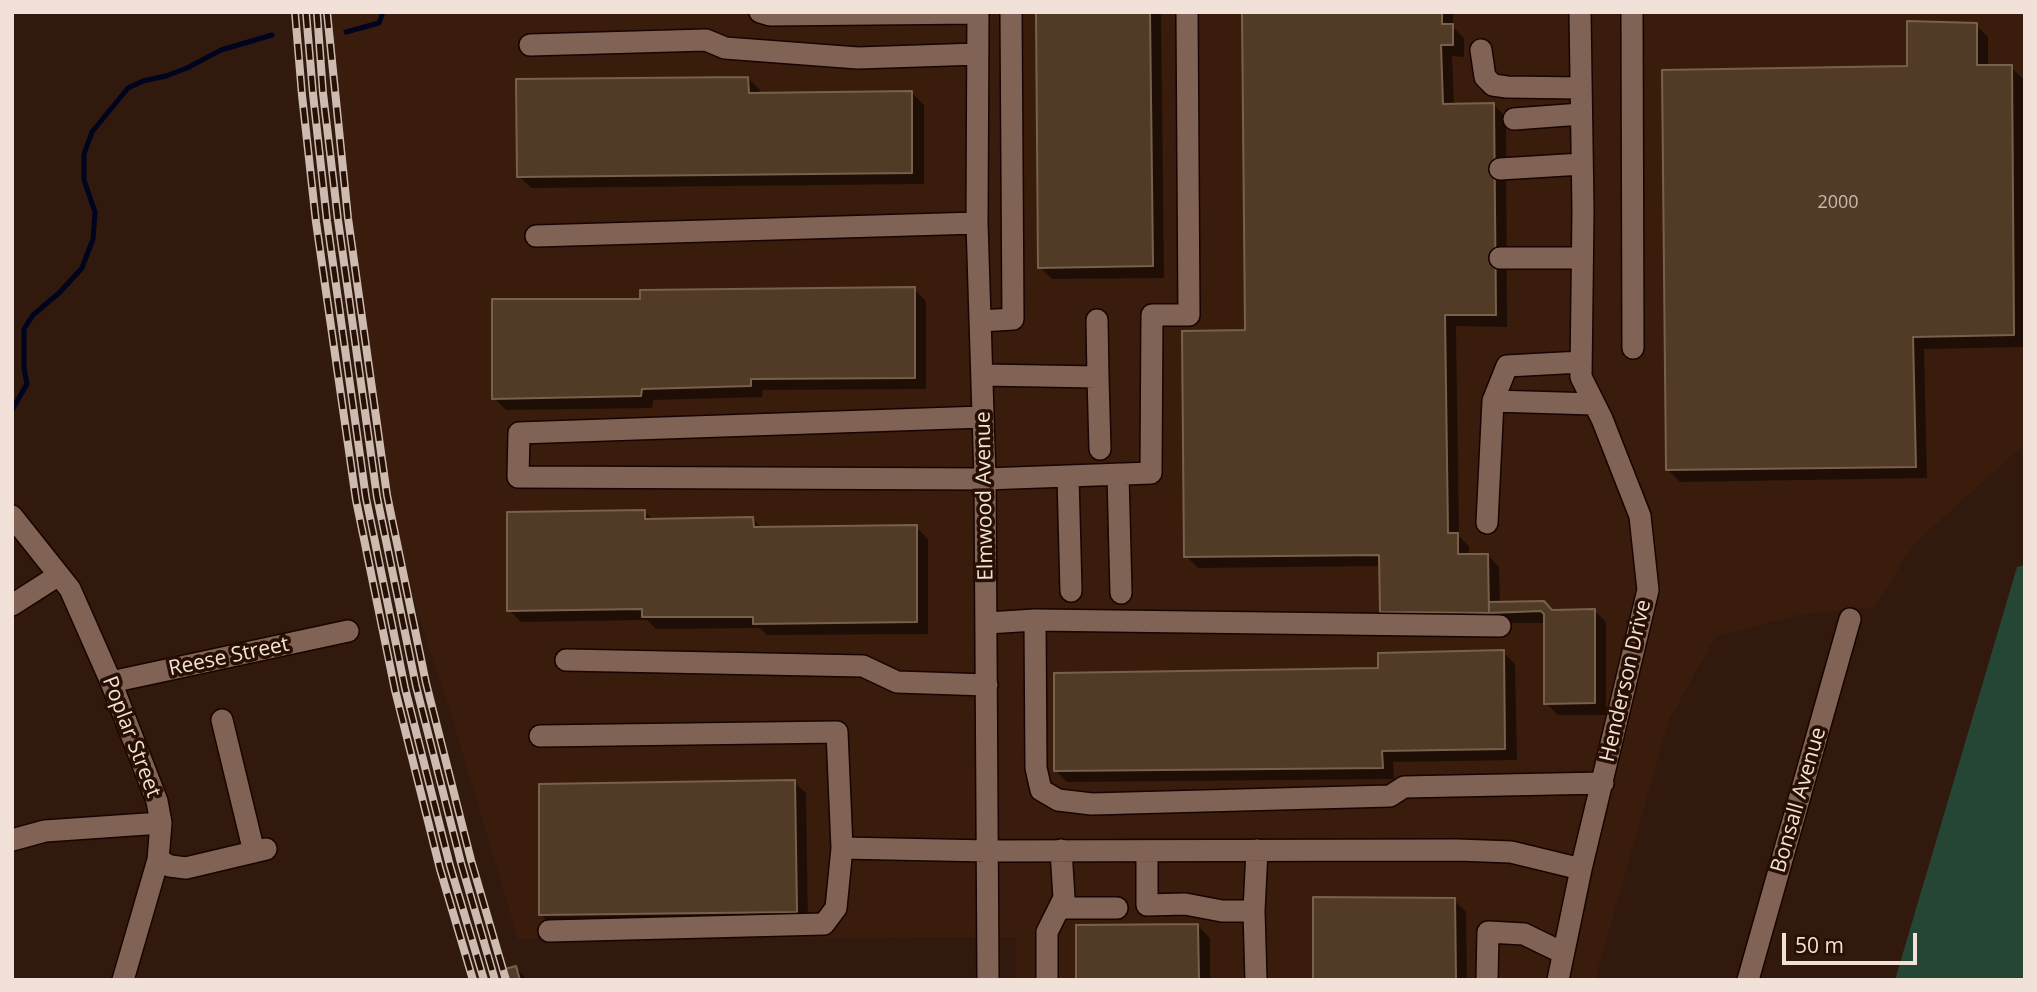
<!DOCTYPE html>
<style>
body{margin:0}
#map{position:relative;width:2037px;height:992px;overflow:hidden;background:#31190d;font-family:"Open Sans",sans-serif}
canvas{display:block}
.frame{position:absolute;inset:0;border:14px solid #f2e1d8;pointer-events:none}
.scale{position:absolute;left:1782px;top:933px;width:135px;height:32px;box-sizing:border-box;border:4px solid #f2e1d8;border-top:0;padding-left:9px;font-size:21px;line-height:24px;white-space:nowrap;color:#f2e1d8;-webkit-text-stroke:5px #270f04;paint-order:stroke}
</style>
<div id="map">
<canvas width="2037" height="992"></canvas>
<div class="frame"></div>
<div class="scale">50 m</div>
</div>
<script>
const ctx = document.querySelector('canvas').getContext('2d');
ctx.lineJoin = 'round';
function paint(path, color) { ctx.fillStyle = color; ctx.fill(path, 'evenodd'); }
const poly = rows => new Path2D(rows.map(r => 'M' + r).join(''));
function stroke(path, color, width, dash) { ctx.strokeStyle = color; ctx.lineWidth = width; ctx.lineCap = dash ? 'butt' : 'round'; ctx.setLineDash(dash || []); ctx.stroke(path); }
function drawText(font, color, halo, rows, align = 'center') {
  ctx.font = font + ' "Open Sans",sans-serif'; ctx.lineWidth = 7; ctx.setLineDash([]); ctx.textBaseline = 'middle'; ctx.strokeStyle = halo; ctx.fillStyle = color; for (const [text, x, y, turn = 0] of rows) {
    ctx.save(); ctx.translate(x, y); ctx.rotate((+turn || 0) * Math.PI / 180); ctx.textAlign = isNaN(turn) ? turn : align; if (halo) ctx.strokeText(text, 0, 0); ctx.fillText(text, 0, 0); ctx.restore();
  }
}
const built = poly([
 [330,12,2025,12,2025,444,1915,543,1874,607,1797,615,1716,636,1669,720,1595,980,1016,980,1016,937,518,939,453,722,401,559,373,395,347,209]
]);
const green = poly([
 [2025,565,2025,980,1895,980,2017,567]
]);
const shadow = poly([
 [1038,12,1161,12,1164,278,1052,279,1040,267],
 [1243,12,1453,12,1453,27,1464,38,1464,57,1452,56,1454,106,1494,105,1506,117,1507,327,1456,326,1459,536,1469,546,1469,556,1488,555,1499,567,1500,604,1552,611,1594,610,1606,622,1606,715,1558,715,1546,703,1546,623,1394,623,1382,611,1381,566,1198,568,1186,556,1247,332],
 [1976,25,1988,37,1988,67,2011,67,2023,79,2025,347,1924,349,1927,478,1680,482,1668,470,1908,68],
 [748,78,760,90,760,95,912,93,924,105,924,184,531,188,519,176],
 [914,289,926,301,926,389,763,390,762,397,653,400,652,408,506,410,494,398],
 [645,512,653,520,753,519,763,529,916,527,928,539,928,634,767,635,760,628,656,629,647,620,521,622,509,610],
 [1503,652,1515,664,1517,760,1393,762,1394,779,1067,782,1055,770],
 [794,782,806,793,808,923,552,926,540,914],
 [1454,900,1466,912,1467,980,1315,980],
 [1198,926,1210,938,1210,980,1078,980],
 [516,968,527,980,511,980]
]);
const stream = poly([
 [346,32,379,23,383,12],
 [12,410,27,384,24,368,24,329,33,315,59,293,82,268,93,239,95,212,84,180,84,154,92,132,128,88,143,81,166,76,187,68,221,50,272,35]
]);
const building = poly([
 [1036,12,1150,12,1153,266,1038,268,1036,12],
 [1242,12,1442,12,1442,24,1453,24,1453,45,1441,45,1443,104,1494,103,1496,315,1445,315,1448,533,1458,533,1458,554,1488,554,1489,613,1380,612,1379,555,1184,557,1182,331,1245,330,1242,12],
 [1907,21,1977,23,1977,65,2012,65,2014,335,1913,337,1916,467,1666,470,1662,70,1907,66,1907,21],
 [748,77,749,93,912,91,912,173,517,177,516,79,748,77],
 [915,287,915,378,751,379,751,386,642,389,641,396,492,399,492,299,640,299,640,290,915,287],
 [645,510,645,519,753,517,754,527,917,525,917,622,753,624,753,617,642,617,642,609,507,611,507,512,645,510],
 [1544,601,1552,610,1595,609,1595,703,1544,704,1544,614,1541,611,1489,613,1489,602,1544,601],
 [1504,650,1505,749,1382,751,1383,768,1054,771,1054,673,1378,668,1378,653,1504,650],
 [795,780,797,912,539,915,539,784,795,780],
 [1313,897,1455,898,1456,980,1313,980,1313,897],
 [1198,924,1199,980,1076,980,1076,925,1198,924],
 [516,966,520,980,509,980,505,969,516,966]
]);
const minor = poly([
 [760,12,770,15,978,13],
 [978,12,977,223,985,479,988,980],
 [1632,12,1633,348],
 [530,45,706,40,725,48,858,58,978,54],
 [1481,50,1485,77,1493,85,1507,87,1580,88],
 [1514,119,1581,114],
 [1500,169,1582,164],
 [536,236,977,223],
 [1500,258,1582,258],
 [980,321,1013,319,1011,12],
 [982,375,1098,377,1097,320],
 [1098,377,1100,449],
 [1493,401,1507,366,1581,362],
 [983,417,519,433,518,477,985,479,1151,473,1152,315,1189,315,1187,12],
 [1118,474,1121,593],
 [1068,476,1071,591],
 [12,516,70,589,111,682,157,801,161,823,158,860,123,980],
 [1487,523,1493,401,1594,404],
 [12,605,59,575],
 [1035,620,1500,626],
 [987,623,1035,620,1036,768,1041,790,1058,800,1092,804,1390,796,1404,787,1603,783],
 [566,660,863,666,897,682,987,685],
 [111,682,348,631],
 [222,720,254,852],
 [540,736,837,732,842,848,988,851,1457,850,1511,852,1581,869],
 [12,840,45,831,161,823],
 [1147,851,1147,905,1185,904,1222,911,1254,911],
 [158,860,170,866,186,868,266,849],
 [1059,908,1117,908],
 [549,931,824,924,836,908,842,848],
 [1047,980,1047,932,1064,898,1061,850],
 [1256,980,1254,911,1257,850],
 [1487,980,1488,932,1524,934,1563,953],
 [1558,980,1581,869,1648,590,1640,516,1602,419,1581,377,1583,210,1580,12],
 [1748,980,1850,619]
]);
const rail = poly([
 [295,12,302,95,316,222,356,500,395,690,440,869,473,980],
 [306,12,313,94,327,221,366,498,405,688,450,866,484,980],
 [317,12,323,93,338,220,377,497,416,686,461,863,495,980],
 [327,12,348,218,387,495,426,683,471,860,506,980]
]);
const numberNames = [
 ["2000",1838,203]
];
const streetNames = [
 ["Elmwood Avenue",985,496,-91],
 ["Reese Street",229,657,-12],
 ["Henderson Drive",1626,681,-77],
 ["Poplar Street",131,737,69],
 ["Bonsall Avenue",1799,800,-74]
];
paint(built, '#3a1c0c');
paint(green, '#254535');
paint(shadow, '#0007');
stroke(stream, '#00041f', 5);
paint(building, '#513b26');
stroke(building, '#78614b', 2);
stroke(minor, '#180400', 24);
stroke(minor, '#816355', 21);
stroke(rail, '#cdbbb1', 8);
stroke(rail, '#270f04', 5, [16]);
drawText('18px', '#cab8ac', null, numberNames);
drawText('21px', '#f2e1d8', '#270f04', streetNames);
</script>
